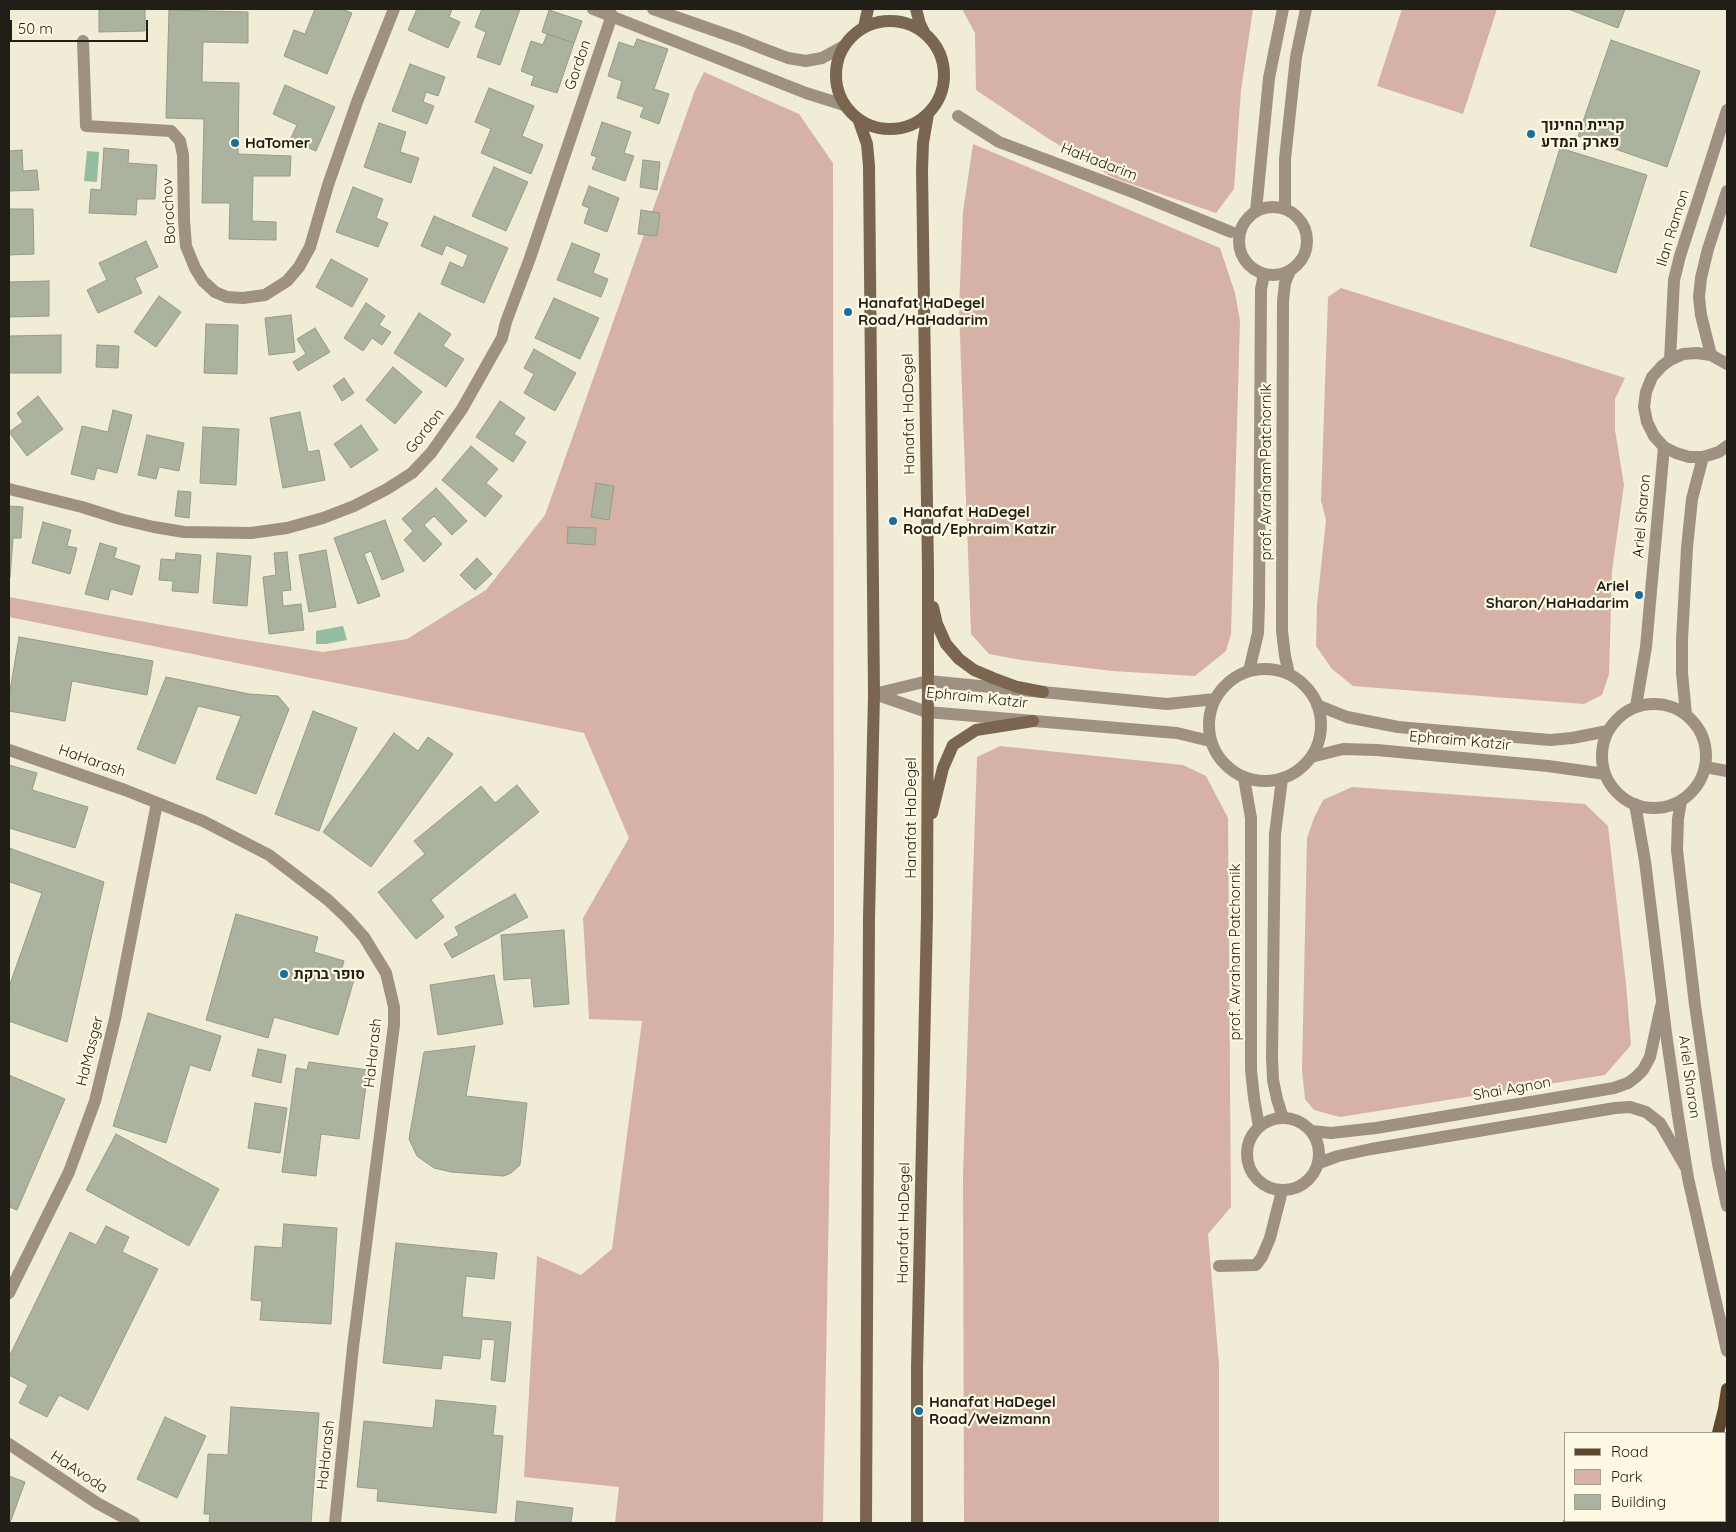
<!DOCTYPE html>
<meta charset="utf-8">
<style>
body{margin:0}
#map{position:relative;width:1736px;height:1532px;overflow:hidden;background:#f1ecd5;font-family:Quicksand,sans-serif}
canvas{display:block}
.frame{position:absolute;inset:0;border:10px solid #201e16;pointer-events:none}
.legend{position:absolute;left:1564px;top:1432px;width:162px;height:90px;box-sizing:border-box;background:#fef9e2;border:1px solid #a5a190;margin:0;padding:6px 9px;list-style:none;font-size:15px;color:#201e16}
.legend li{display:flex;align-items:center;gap:10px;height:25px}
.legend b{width:25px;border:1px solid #a5a190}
.scale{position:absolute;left:10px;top:20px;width:138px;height:22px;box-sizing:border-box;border:2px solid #201e16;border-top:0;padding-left:6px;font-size:15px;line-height:18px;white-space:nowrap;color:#201e16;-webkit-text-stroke:4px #fef9e2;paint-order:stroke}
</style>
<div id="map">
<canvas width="1736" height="1532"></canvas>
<div class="frame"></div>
<ul class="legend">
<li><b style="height:6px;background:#5f472d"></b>Road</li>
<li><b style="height:14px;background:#d5b2a5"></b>Park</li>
<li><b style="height:14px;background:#abb39e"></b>Building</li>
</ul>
<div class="scale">50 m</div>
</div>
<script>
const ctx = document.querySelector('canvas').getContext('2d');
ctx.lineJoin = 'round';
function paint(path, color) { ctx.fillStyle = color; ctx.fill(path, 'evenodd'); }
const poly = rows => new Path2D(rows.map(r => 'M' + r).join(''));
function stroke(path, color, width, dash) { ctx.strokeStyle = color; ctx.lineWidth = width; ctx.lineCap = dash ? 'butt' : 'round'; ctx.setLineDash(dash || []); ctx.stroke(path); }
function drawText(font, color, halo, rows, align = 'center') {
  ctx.font = font + ' Quicksand,Heebo,sans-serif'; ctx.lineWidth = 4.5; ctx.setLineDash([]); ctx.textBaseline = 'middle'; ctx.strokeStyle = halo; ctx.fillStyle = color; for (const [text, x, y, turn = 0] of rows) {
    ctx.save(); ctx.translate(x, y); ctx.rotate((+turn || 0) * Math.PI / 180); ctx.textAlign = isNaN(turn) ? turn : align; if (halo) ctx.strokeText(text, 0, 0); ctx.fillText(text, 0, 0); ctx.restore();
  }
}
const green = poly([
 [962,9,1253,9,1241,90,1234,189,1216,213,1114,178,1049,139,976,90,975,33],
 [1402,9,1497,9,1463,114,1377,86],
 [704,72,799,114,833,163,834,929,823,1523,615,1523,619,1487,524,1477,537,1256,581,1275,612,1249,642,1021,589,1019,583,918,629,838,584,733,9,617,9,597,239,639,323,652,407,639,486,590,545,515,695,90],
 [973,144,1220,248,1235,293,1240,321,1231,634,1226,651,1195,676,1112,671,1021,660,989,654,971,634,959,309,963,212],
 [1341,288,1625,378,1615,399,1615,430,1624,485,1612,571,1609,674,1602,695,1584,704,1353,686,1332,669,1316,646,1317,605,1326,520,1321,501,1328,297],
 [1000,746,1183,765,1206,776,1228,818,1231,1207,1208,1234,1219,1365,1219,1523,964,1523,963,1175,977,757],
 [1352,787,1585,804,1608,826,1626,984,1631,1045,1605,1075,1340,1117,1314,1110,1305,1099,1302,1070,1307,838,1314,818,1323,800]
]);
const water = poly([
 [87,151,99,152,97,182,84,181],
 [343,626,347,640,326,644,316,644,316,631]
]);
const building = poly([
 [99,9,145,9,145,31,99,32,99,9],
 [315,9,342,9,352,13,327,74,284,56,294,30,305,34,315,9],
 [417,9,452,9,449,17,460,22,448,48,408,30,417,9],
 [482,9,520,9,500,65,477,57,486,32,475,27,482,9],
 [1568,9,1625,9,1618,28,1568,9],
 [169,10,248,12,248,43,203,42,202,82,239,83,238,154,291,156,290,176,253,176,252,221,276,222,276,240,229,239,230,203,202,203,204,119,166,118,169,10],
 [549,10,582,21,574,43,542,32,549,10],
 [547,34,574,43,557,93,531,85,534,76,521,71,531,41,543,45,547,34],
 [637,39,668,49,654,89,669,94,659,124,640,117,644,107,617,98,622,81,608,76,619,42,634,47,637,39],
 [1611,40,1700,71,1667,167,1578,136,1611,40],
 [410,64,445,77,438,96,426,92,423,102,434,106,427,124,392,111,410,64],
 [285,85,335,107,316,151,290,140,297,125,273,114,285,85],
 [489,88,534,106,522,136,543,145,531,174,481,153,491,129,475,122,489,88],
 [602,122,631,132,624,153,634,156,625,181,592,169,597,157,591,155,602,122],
 [379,123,406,132,400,152,419,158,411,183,364,167,379,123],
 [104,148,129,150,128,163,157,165,155,199,137,199,136,215,89,213,91,189,101,190,104,148],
 [1560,148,1647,175,1616,273,1530,246,1560,148],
 [22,150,23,171,37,170,39,190,9,191,9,151,22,150],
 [643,160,660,162,657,190,640,187,643,160],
 [494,167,528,182,506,231,472,216,494,167],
 [589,186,619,198,607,232,584,223,589,208,582,205,589,186],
 [353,187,383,199,376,218,388,223,378,247,336,232,353,187],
 [9,209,33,209,34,254,9,255,9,209],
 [641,210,660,213,657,236,638,234,641,210],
 [434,216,508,248,484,303,441,284,450,262,463,268,468,255,446,245,442,255,421,246,434,216],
 [146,241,158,267,135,278,142,293,98,313,87,290,107,280,99,263,146,241],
 [572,243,600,254,593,273,608,279,601,297,557,280,572,243],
 [331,259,368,279,352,307,316,287,331,259],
 [49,281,49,316,9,317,9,282,49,281],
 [159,296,181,312,156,347,134,332,159,296],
 [554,298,599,318,580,359,535,338,554,298],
 [366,303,385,316,379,325,391,332,382,345,372,338,363,351,344,338,366,303],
 [419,313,451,334,443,346,464,359,446,387,394,353,419,313],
 [291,315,295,352,269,355,265,318,291,315],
 [206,324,238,325,237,374,204,373,206,324],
 [315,328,330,352,298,371,293,362,306,354,297,339,315,328],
 [61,335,61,373,9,373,9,336,61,335],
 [97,345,119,346,118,368,96,367,97,345],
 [534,349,576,373,555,411,524,393,534,374,524,368,534,349],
 [393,367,422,392,395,424,366,400,393,367],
 [344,378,354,393,342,401,333,386,344,378],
 [38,396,63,429,27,456,9,432,23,422,17,413,38,396],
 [500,401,525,418,514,434,526,442,513,462,476,437,500,401],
 [113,410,132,415,117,473,97,468,94,480,71,474,82,426,108,432,113,410],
 [300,412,308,452,319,450,325,480,283,488,270,418,300,412],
 [361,425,378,450,351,468,334,444,361,425],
 [203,427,239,429,236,485,200,483,203,427],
 [147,435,184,443,179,471,159,467,156,479,138,475,147,435],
 [471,446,498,469,486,483,502,496,485,517,442,480,471,446],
 [596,483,614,486,609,520,591,517,596,483],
 [436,488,467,521,452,535,434,516,424,525,442,544,424,562,404,540,413,531,402,519,436,488],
 [178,491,191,492,189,518,175,516,178,491],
 [9,506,23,507,21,538,13,538,10,578,9,578,9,506],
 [385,520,404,571,382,580,371,551,364,554,380,596,358,604,334,538,385,520],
 [43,522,71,530,67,546,77,548,70,574,32,563,43,522],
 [568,527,596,528,595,545,567,543,568,527],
 [100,543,117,548,114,558,140,566,132,595,111,589,108,600,85,594,100,543],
 [326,550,336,607,309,612,299,555,326,550],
 [287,552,291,590,282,591,283,606,301,604,304,630,269,634,263,577,276,575,274,553,287,552],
 [176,553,201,555,198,593,172,591,173,581,159,580,161,559,175,560,176,553],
 [217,553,251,556,247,606,213,603,217,553],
 [477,558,492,574,475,590,460,575,477,558],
 [19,637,153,661,147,695,72,681,65,721,9,711,9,697,19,637],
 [166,677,249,694,278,696,289,709,256,794,216,779,241,716,198,706,175,764,137,749,166,677],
 [313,711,357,728,319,831,275,814,313,711],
 [394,733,418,751,428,737,453,754,371,867,323,832,394,733],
 [9,765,37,773,32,790,88,807,75,848,9,828,9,765],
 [517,785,539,812,431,900,444,917,416,939,378,892,425,854,414,841,481,786,495,803,517,785],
 [9,848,104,882,67,1042,9,1021,9,987,42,893,10,882,9,885,9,848],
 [515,894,528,917,452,958,444,944,459,935,455,927,515,894],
 [236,914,318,937,314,952,344,961,341,972,355,976,338,1035,274,1017,268,1038,206,1020,236,914],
 [564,930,569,1004,534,1007,531,978,504,980,501,935,564,930],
 [494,975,503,1024,438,1035,430,985,494,975],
 [148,1013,221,1036,210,1071,190,1065,166,1143,113,1126,148,1013],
 [475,1046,466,1096,527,1103,520,1165,511,1173,504,1176,451,1172,434,1168,417,1156,409,1139,424,1052,475,1046],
 [258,1049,286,1055,281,1083,252,1076,258,1049],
 [309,1062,368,1070,359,1139,321,1134,316,1176,282,1172,296,1068,307,1070,309,1062],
 [9,1075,65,1099,17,1210,9,1207,9,1075],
 [255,1103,287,1108,280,1153,248,1148,255,1103],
 [116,1134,219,1189,189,1246,86,1190,116,1134],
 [284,1224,337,1228,331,1324,260,1320,262,1301,251,1300,255,1246,282,1248,284,1224],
 [106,1226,129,1237,122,1252,158,1269,88,1410,59,1395,47,1417,19,1403,28,1385,9,1375,9,1357,70,1232,96,1245,106,1226],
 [396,1243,497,1253,494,1279,466,1276,462,1317,511,1322,505,1382,491,1380,495,1340,482,1339,480,1359,443,1355,441,1369,383,1363,396,1243],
 [436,1400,496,1406,493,1435,503,1436,496,1513,377,1501,378,1489,357,1487,364,1421,433,1428,436,1400],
 [231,1407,319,1413,311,1523,209,1523,210,1514,204,1514,208,1454,228,1455,231,1407],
 [165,1417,206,1436,177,1498,137,1479,165,1417],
 [9,1476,25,1482,10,1523,9,1523,9,1476],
 [517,1501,573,1508,571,1523,515,1523,517,1501]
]);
const pedestrian = poly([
 [958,116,999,142,1135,193,1231,232]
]);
const minor = poly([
 [83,41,86,126,171,131,180,141,183,155,184,220,186,246,195,268,203,281,215,292,227,297,243,298,265,295,287,281,299,267,310,247,328,185,357,102,394,9],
 '1239 241a34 34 0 1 1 68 0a34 34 0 1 1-68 0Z',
 [1285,209,1285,159,1296,57,1306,9],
 [1256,211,1269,78,1283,9],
 [9,489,82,507,120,519,154,527,184,532,251,533,287,528,323,518,354,506,387,489,412,473,431,453,462,409,502,338,506,322,530,258,612,15],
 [1249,671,1258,633,1259,604,1261,289,1264,274],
 [1289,674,1285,656,1282,631,1282,603,1283,301,1285,283,1290,271],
 [9,750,125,790,203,821,269,855,328,900,347,918,364,937,386,973,394,1007,394,1025,353,1347,335,1523],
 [1705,767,1727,771],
 [1244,778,1251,818,1251,1070,1254,1098,1259,1127],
 [1282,779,1275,834,1272,1057,1273,1080,1277,1099,1283,1118],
 '1247 1154a36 36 0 1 1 72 0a36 36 0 1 1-72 0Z',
 [1311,1131,1331,1133,1376,1128,1614,1088,1628,1083,1636,1077,1643,1070,1650,1057,1661,1006],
 [1319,1163,1338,1156,1371,1149,1615,1108,1630,1107,1646,1112,1660,1123,1685,1166],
 [1219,1266,1256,1265,1262,1257,1270,1238,1282,1191],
 [9,1293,69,1172,95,1101,115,1019,157,803],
 [9,1444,97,1503,134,1523]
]);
const tertiary = poly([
 [593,9,806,93,844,105],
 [653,9,739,39,764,49,788,58,806,61,822,58,844,46],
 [1711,355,1701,315,1699,297,1701,278,1708,249,1727,191],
 [1670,360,1674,280,1680,256,1727,110],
 [1727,364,1711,355,1697,353,1683,354,1670,360,1662,366,1652,377,1646,392,1644,407,1647,422,1654,436,1664,447,1676,453,1689,457,1703,457,1719,452,1727,446],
 '1209 725a56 56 0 1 1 112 0a56 56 0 1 1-112 0Z',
 [874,694,928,681,1167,704,1215,699],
 [875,694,927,712,1177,733,1210,741],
 '1602 756a52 52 0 1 1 104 0a52 52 0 1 1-104 0Z',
 [1317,705,1347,717,1398,727,1550,740,1572,738,1608,731],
 [1636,706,1646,647,1664,447],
 [1686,714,1682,673,1682,640,1687,548,1692,499,1703,457],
 [1311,757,1343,749,1377,750,1548,766,1605,774],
 [1681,801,1678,819,1677,850,1695,1005,1718,1164,1727,1206],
 [1635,804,1645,861,1666,1033,1678,1116,1688,1178,1727,1351]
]);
const secondary = poly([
 [916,9,920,24,925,34],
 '836 75a54 54 0 1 1 108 0a54 54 0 1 1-108 0Z',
 [864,27,868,9],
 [859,121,867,144,869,166,874,694,869,918,866,1523],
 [933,607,937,624,946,644,959,659,974,670,993,678,1017,687,1043,692],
 [932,813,943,768,953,745,976,730,1033,721],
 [917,1523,917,1368,927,916,928,667,928,570,922,170,923,143,928,114]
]);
const primary = poly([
 [1718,1433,1724,1409,1727,1389],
 [1725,1467,1727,1466],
 [1725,1514,1727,1513],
 [1569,1523,1576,1521],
 [1699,1523,1706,1521]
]);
const markers = [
 [1531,134,5,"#13709e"],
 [235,143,5,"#13709e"],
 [848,312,5,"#13709e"],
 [893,521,5,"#13709e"],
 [1639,595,5,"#13709e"],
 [284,974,5,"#13709e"],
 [919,1411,5,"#13709e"]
];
const streetNames = [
 ["Gordon",578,65,-71],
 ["HaHadarim",1099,162,21],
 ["Borochov",169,211,-93],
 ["Ilan Ramon",1673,228,-73],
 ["Hanafat HaDegel",909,414,-91],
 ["Gordon",425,431,-52],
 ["prof. Avraham Patchornik",1266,472,-90],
 ["Ariel Sharon",1642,516,-85],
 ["Ephraim Katzir",977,698,6],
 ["Ephraim Katzir",1460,741,5],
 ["HaHarash",92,761,19],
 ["Hanafat HaDegel",911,818,-90],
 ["prof. Avraham Patchornik",1235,952,-90],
 ["HaMasger",90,1051,-76],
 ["HaHarash",373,1053,-84],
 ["Ariel Sharon",1689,1077,82],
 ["Shai Agnon",1512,1089,-10],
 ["Hanafat HaDegel",904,1223,-89],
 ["HaHarash",326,1455,-84],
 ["HaAvoda",79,1472,33]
];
const poiNames = [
 ["קריית החינוך",1541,125],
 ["פארק המדע",1541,142],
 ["HaTomer",245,143],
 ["Hanafat HaDegel",858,303],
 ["Road/HaHadarim",858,320],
 ["Hanafat HaDegel",903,512],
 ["Road/Ephraim Katzir",903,529],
 ["Ariel",1629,586,"right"],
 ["Sharon/HaHadarim",1629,603,"right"],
 ["סופר ברקת",294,974],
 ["Hanafat HaDegel",929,1402],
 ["Road/Weizmann",929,1419]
];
paint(green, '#d5b2a5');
paint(water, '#94bc9f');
paint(building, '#abb39e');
stroke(building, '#949c87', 1);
stroke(pedestrian, '#9f9182', 12);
stroke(minor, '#9f9182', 12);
stroke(tertiary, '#9f9182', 12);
stroke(secondary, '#7a6650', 12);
stroke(primary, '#5f472d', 12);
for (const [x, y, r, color] of markers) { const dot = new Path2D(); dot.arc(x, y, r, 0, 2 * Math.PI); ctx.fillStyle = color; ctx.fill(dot); stroke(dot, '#fef9e2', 2); }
drawText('15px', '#201e16', '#fef9e2', streetNames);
drawText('bold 15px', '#201e16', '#fef9e2', poiNames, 'left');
</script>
